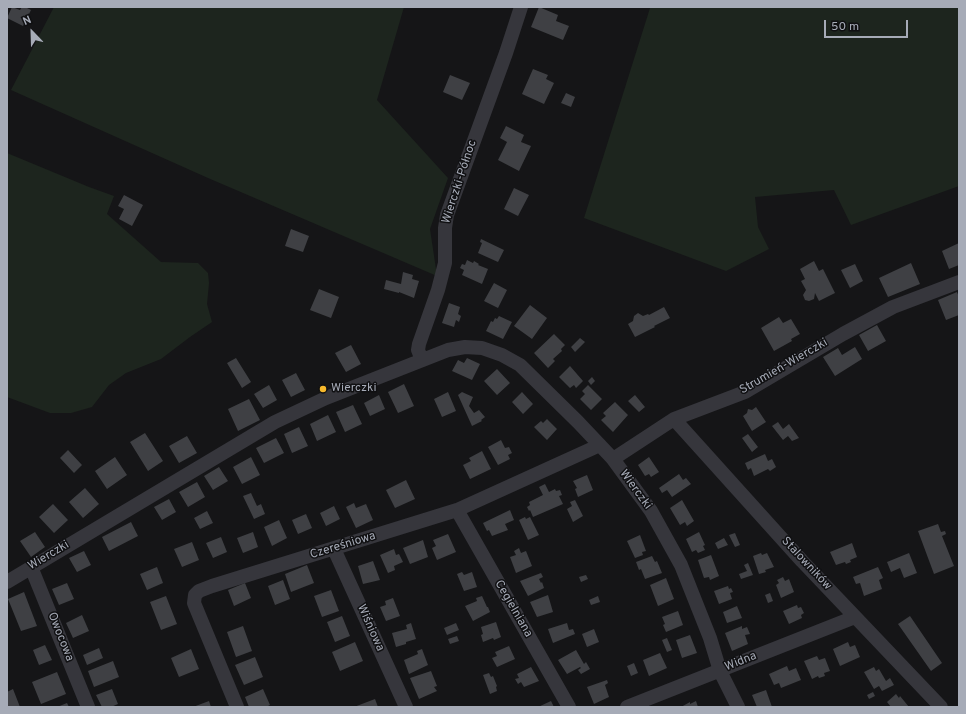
<!DOCTYPE html>
<meta charset="utf-8">
<style>
body{margin:0}
#map{position:relative;width:966px;height:714px;overflow:hidden;background:#151517;font-family:Overpass,sans-serif}
canvas{display:block}
.frame{position:absolute;inset:0;border:8px solid #a6abb7;pointer-events:none}
.north{position:absolute;left:12px;top:12px;width:40px;height:40px;-webkit-text-stroke:3px #101012;paint-order:stroke;rotate:337deg;font-size:11px;font-weight:700;line-height:16px;text-align:center;color:#a6abb7}
.north::after{content:'';display:block;margin:auto;width:14px;height:18px;background:#a6abb7;clip-path:polygon(50% 0,100% 100%,50% 72%,0 100%)}
.scale{position:absolute;left:824px;top:20px;width:84px;height:18px;box-sizing:border-box;border:2px solid #a6abb7;border-top:0;padding-left:5px;font-size:12px;line-height:14px;white-space:nowrap;color:#a6abb7;-webkit-text-stroke:3px #101012;paint-order:stroke}
</style>
<div id="map">
<canvas width="966" height="714"></canvas>
<div class="frame"></div>
<div class="north">N</div>
<div class="scale">50 m</div>
</div>
<script>
const ctx = document.querySelector('canvas').getContext('2d');
ctx.lineJoin = 'round';
function paint(path, color) { ctx.fillStyle = color; ctx.fill(path, 'evenodd'); }
const poly = rows => new Path2D(rows.map(r => 'M' + r).join(''));
function stroke(path, color, width, dash) { ctx.strokeStyle = color; ctx.lineWidth = width; ctx.lineCap = dash ? 'butt' : 'round'; ctx.setLineDash(dash || []); ctx.stroke(path); }
function drawText(font, color, halo, rows, align = 'center') {
  ctx.font = font + ' Overpass,sans-serif'; ctx.lineWidth = 3; ctx.setLineDash([]); ctx.textBaseline = 'middle'; ctx.strokeStyle = halo; ctx.fillStyle = color; for (const [text, x, y, turn = 0] of rows) {
    ctx.save(); ctx.translate(x, y); ctx.rotate((+turn || 0) * Math.PI / 180); ctx.textAlign = isNaN(turn) ? turn : align; if (halo) ctx.strokeText(text, 0, 0); ctx.fillText(text, 0, 0); ctx.restore();
  }
}
const green = poly([
 [54,7,404,7,377,100,448,178,430,229,437,276,208,178,11,90],
 [649,7,959,7,959,186,851,225,834,190,755,197,758,227,769,249,726,271,584,218,650,8],
 [7,153,89,187,114,196,107,214,161,262,198,263,208,273,209,283,207,304,212,322,190,337,161,359,126,373,109,385,92,407,71,413,50,413,7,397]
]);
const building = poly([
 [12,7,20,10,22,7,25,7,31,10,23,26,7,18],
 [539,7,558,15,556,21,569,26,563,40,531,27],
 [533,69,548,75,546,79,554,83,544,104,522,94],
 [450,75,470,83,462,100,443,92],
 [566,93,575,97,571,107,561,103],
 [506,126,524,135,521,142,531,146,519,171,498,160,507,142,500,138],
 [514,188,529,195,518,216,504,209],
 [124,195,143,205,132,226,119,219,124,209,118,206],
 [291,229,309,236,303,252,285,246],
 [481,239,504,250,498,262,478,253,482,243,480,242],
 [959,243,959,265,949,269,942,251],
 [467,260,473,263,474,261,479,264,478,265,488,269,482,284,462,275,464,270,460,268,462,264,465,265],
 [814,261,819,271,823,269,835,293,819,301,815,293,814,299,809,301,805,300,803,295,806,290,801,281,805,279,800,269],
 [911,263,920,284,888,297,879,278],
 [855,264,863,281,850,288,841,270],
 [403,272,413,275,412,279,419,281,414,298,399,292,399,293,384,289,386,280,401,284],
 [494,283,507,290,498,308,484,301],
 [319,289,339,297,331,318,310,310],
 [957,292,959,297,959,315,946,320,938,300],
 [449,303,460,307,458,314,461,316,459,322,456,320,454,327,442,323],
 [530,305,547,318,532,339,514,326],
 [664,307,670,318,654,326,655,327,635,337,628,324,633,321,634,316,638,313,643,316,648,314,649,315],
 [499,316,512,322,503,339,486,331,491,321,493,322,495,318,497,319],
 [779,317,783,323,791,319,800,334,791,339,792,341,774,351,761,328],
 [877,325,886,341,868,351,859,335],
 [554,334,565,345,561,349,562,351,553,359,555,361,548,368,534,353],
 [580,338,585,342,575,352,571,347],
 [351,345,361,364,346,372,335,353],
 [855,347,862,359,835,376,823,357,838,348,842,355],
 [236,358,251,382,242,388,227,363],
 [467,358,480,364,472,380,452,371,458,360,464,363],
 [570,366,583,381,576,388,574,385,570,388,559,377],
 [497,369,510,383,497,395,484,381],
 [296,373,305,390,291,397,282,380],
 [592,377,595,381,591,385,588,381],
 [404,384,414,406,398,413,388,392],
 [269,385,277,400,263,408,254,394],
 [588,385,602,399,591,410,580,399,585,394,582,391],
 [448,392,456,411,442,417,434,399],
 [462,392,473,397,469,406,474,413,479,410,485,417,481,420,482,421,472,426,458,395],
 [522,392,533,404,523,414,512,402],
 [379,395,385,409,370,416,364,403],
 [635,395,645,407,639,412,628,401],
 [249,399,260,420,238,431,228,409],
 [615,402,628,415,613,432,601,420,606,416,603,413],
 [353,405,362,424,345,432,336,412],
 [756,407,766,422,752,431,743,416,747,413,748,409,752,410],
 [328,415,336,432,317,441,310,424],
 [547,419,557,429,547,440,534,427,541,421,543,423],
 [778,422,783,429,789,424,799,438,792,441,788,436,783,440,772,426],
 [299,427,308,446,292,453,284,434],
 [145,433,163,461,148,471,130,442],
 [748,434,758,447,752,452,742,438],
 [187,436,197,453,179,463,169,446],
 [276,438,284,453,264,463,256,448],
 [501,440,505,448,509,447,512,453,508,455,510,459,498,465,488,447],
 [68,450,82,465,74,473,60,458],
 [482,451,491,469,470,479,463,465,471,461,469,458],
 [765,454,768,461,772,459,776,467,770,471,768,469,754,476,751,468,748,470,745,463],
 [115,457,127,475,107,489,95,471],
 [251,457,260,475,242,484,233,467],
 [649,457,659,472,651,477,649,474,645,476,638,465],
 [219,467,228,481,213,490,204,476],
 [679,474,683,480,686,478,691,484,672,497,667,490,662,493,659,488],
 [587,475,593,490,578,497,575,489,577,488,573,481],
 [406,480,415,499,395,508,386,490],
 [197,482,205,497,188,507,179,492],
 [545,484,549,492,555,489,556,491,560,490,562,495,559,496,563,504,533,517,530,510,529,511,527,507,530,505,529,502,543,495,539,487],
 [85,488,99,504,83,518,69,502],
 [251,493,257,506,261,504,265,514,254,519,243,496],
 [169,499,176,512,162,520,154,507],
 [575,500,583,516,573,522,567,509,572,506,570,502],
 [682,500,694,521,687,526,685,522,680,525,670,508],
 [354,503,356,508,366,504,373,520,356,528,346,507],
 [53,504,68,520,54,533,39,517],
 [334,506,340,519,326,526,320,513],
 [510,510,514,520,505,524,508,530,492,536,489,530,487,531,483,523],
 [207,511,213,523,200,529,194,518],
 [306,514,312,528,298,534,292,520],
 [525,517,526,519,530,517,539,535,528,540,519,520],
 [279,520,287,538,272,546,264,527],
 [131,522,138,536,109,551,102,537],
 [938,524,941,532,945,531,946,534,942,536,954,566,934,574,918,531],
 [35,532,45,547,31,557,20,541],
 [253,532,258,547,243,553,237,538],
 [699,532,705,545,703,546,705,550,698,553,696,550,692,552,686,539],
 [735,533,740,545,735,547,729,535],
 [448,534,456,552,437,560,432,548,436,546,433,540],
 [640,535,646,551,642,552,643,555,635,558,627,541],
 [221,537,227,552,213,558,206,543],
 [724,538,728,545,718,549,715,543],
 [423,540,428,557,410,564,403,548],
 [192,542,199,560,182,567,174,549],
 [852,543,857,557,850,560,851,562,846,564,845,562,836,565,830,552],
 [519,548,521,553,526,551,532,566,516,573,510,557,516,555,514,551],
 [394,549,396,555,399,554,403,562,394,566,395,570,388,573,380,555],
 [84,551,91,565,77,572,69,558],
 [761,553,762,555,767,553,774,567,765,570,766,572,759,574,753,556],
 [909,553,917,573,904,578,900,568,891,572,887,562],
 [711,555,719,576,710,580,709,577,704,578,698,560],
 [652,556,655,562,657,561,662,573,645,579,641,569,639,570,636,562],
 [373,561,380,580,363,584,358,566],
 [748,563,753,575,741,579,739,574,747,571,744,565],
 [307,565,314,583,291,592,285,574],
 [157,567,163,583,147,590,140,574],
 [878,567,883,578,879,580,882,589,864,596,860,583,856,584,853,577],
 [462,572,464,575,472,572,477,587,464,591,457,574],
 [541,573,543,577,539,579,541,583,542,582,544,588,528,596,520,581],
 [586,575,588,579,581,582,579,577],
 [783,577,785,581,789,579,794,592,781,598,776,585,779,583,777,580],
 [666,578,674,599,658,606,650,585],
 [283,580,290,599,275,605,268,586],
 [67,583,74,599,59,605,52,589],
 [245,583,251,598,234,606,228,590],
 [728,586,729,589,731,588,733,592,730,593,732,599,719,604,714,591],
 [331,590,339,611,322,617,314,596],
 [24,592,37,626,21,631,8,599],
 [770,593,773,601,768,603,765,595],
 [548,595,553,612,537,617,530,602],
 [166,596,177,624,161,630,150,602],
 [482,596,487,607,488,607,490,612,473,621,465,606,477,601,476,598],
 [598,596,600,602,591,605,589,600],
 [393,598,400,616,386,621,380,607,386,605,385,601],
 [797,605,798,608,801,607,804,613,801,615,802,618,789,624,783,611],
 [737,606,742,618,727,623,723,612],
 [678,611,683,625,666,632,663,625,665,624,662,617],
 [82,615,89,631,73,638,66,623],
 [342,616,350,636,335,642,327,622],
 [910,616,942,663,931,671,898,624],
 [496,622,501,637,494,640,493,638,483,642,481,635,483,634,481,627],
 [411,623,416,639,406,642,406,644,396,647,392,633,407,629,406,625],
 [456,623,459,630,447,635,444,628],
 [567,623,569,630,573,629,575,634,553,643,548,629],
 [243,626,252,651,236,657,227,632],
 [742,626,742,629,747,627,750,634,745,635,748,644,732,651,725,633],
 [594,629,599,642,587,647,582,634],
 [690,635,697,653,682,658,676,640],
 [457,636,459,641,450,644,448,639],
 [667,638,672,650,667,652,662,640],
 [355,642,363,661,340,671,332,652],
 [848,642,850,647,855,645,860,657,840,666,833,649],
 [45,645,52,660,39,665,33,650],
 [509,646,515,659,497,667,492,658,497,656,495,652],
 [99,648,103,658,87,665,83,655],
 [191,649,199,669,179,677,171,658],
 [422,649,428,665,409,674,404,660,418,654,417,651],
 [576,650,584,664,586,662,590,669,581,674,578,670,581,668,580,667,567,674,558,660],
 [660,653,667,668,649,676,643,660],
 [817,656,819,660,825,658,830,671,824,673,825,676,819,678,818,676,812,679,804,661],
 [255,657,263,677,244,685,235,665],
 [113,661,119,677,94,687,88,671],
 [634,663,638,673,631,676,627,666],
 [787,666,789,671,796,668,801,680,781,688,779,683,774,685,769,674],
 [531,667,539,681,524,687,521,682,518,684,515,679,519,678,517,674],
 [874,667,876,671,879,669,886,681,890,678,894,685,882,691,879,686,874,689,864,672],
 [431,671,437,686,434,687,437,691,419,699,410,678],
 [57,672,66,694,41,704,32,682],
 [489,673,491,677,493,676,497,686,496,687,497,691,490,694,483,675],
 [607,680,608,683,605,685,609,697,594,704,587,687],
 [13,689,20,707,7,707,7,692],
 [112,689,118,704,111,707,102,707,96,695],
 [263,689,270,705,266,707,249,707,245,697],
 [766,690,772,707,757,707,752,695],
 [873,692,875,696,869,699,867,695],
 [896,694,899,698,900,696,909,707,891,707,887,702],
 [375,699,378,707,354,707],
 [209,701,211,707,193,707],
 [551,701,554,707,538,707],
 [696,701,698,707,681,707,690,702,690,704],
 [67,703,69,707,57,707]
]);
const minor = poly([
 [422,360,418,350,419,344,438,290,445,263,445,228,447,215,506,53,521,7],
 [674,419,802,561,941,707],
 [613,459,674,419,745,392,843,334,893,307,959,282],
 [457,510,569,707],
 [334,549,406,707],
 [31,567,88,707],
 [7,582,275,422,326,398,448,350,465,347,482,348,502,355,520,365,578,422,613,459,651,511,681,565,710,638,720,671,738,707],
 [237,707,194,603,195,595,199,591,212,586,457,510,600,445],
 [627,707,855,617]
]);
const markers = [
 [323,389,4,"#f7b92c"]
];
const streetNames = [
 ["Wierczki-Północ",460,182,-72],
 ["Strumień-Wierczki",784,367,-30],
 ["Wierczki",635,490,54],
 ["Czereśniowa",343,546,-17],
 ["Wierczki",49,556,-31],
 ["Stalowników",806,564,47],
 ["Cegielniana",513,609,60],
 ["Wiśniowa",370,628,66],
 ["Owocowa",60,637,68],
 ["Widna",741,662,-22]
];
const poiNames = [
 ["Wierczki",331,389]
];
paint(green, '#1d251e');
paint(building, '#3f4044');
stroke(minor, '#36363c', 14);
for (const [x, y, r, color] of markers) { const dot = new Path2D(); dot.arc(x, y, r, 0, 2 * Math.PI); ctx.fillStyle = color; ctx.fill(dot); stroke(dot, '#101012', 1.5); }
drawText('12px', '#a6abb7', '#101012', streetNames);
drawText('12px', '#a6abb7', '#101012', poiNames, 'left');
</script>
